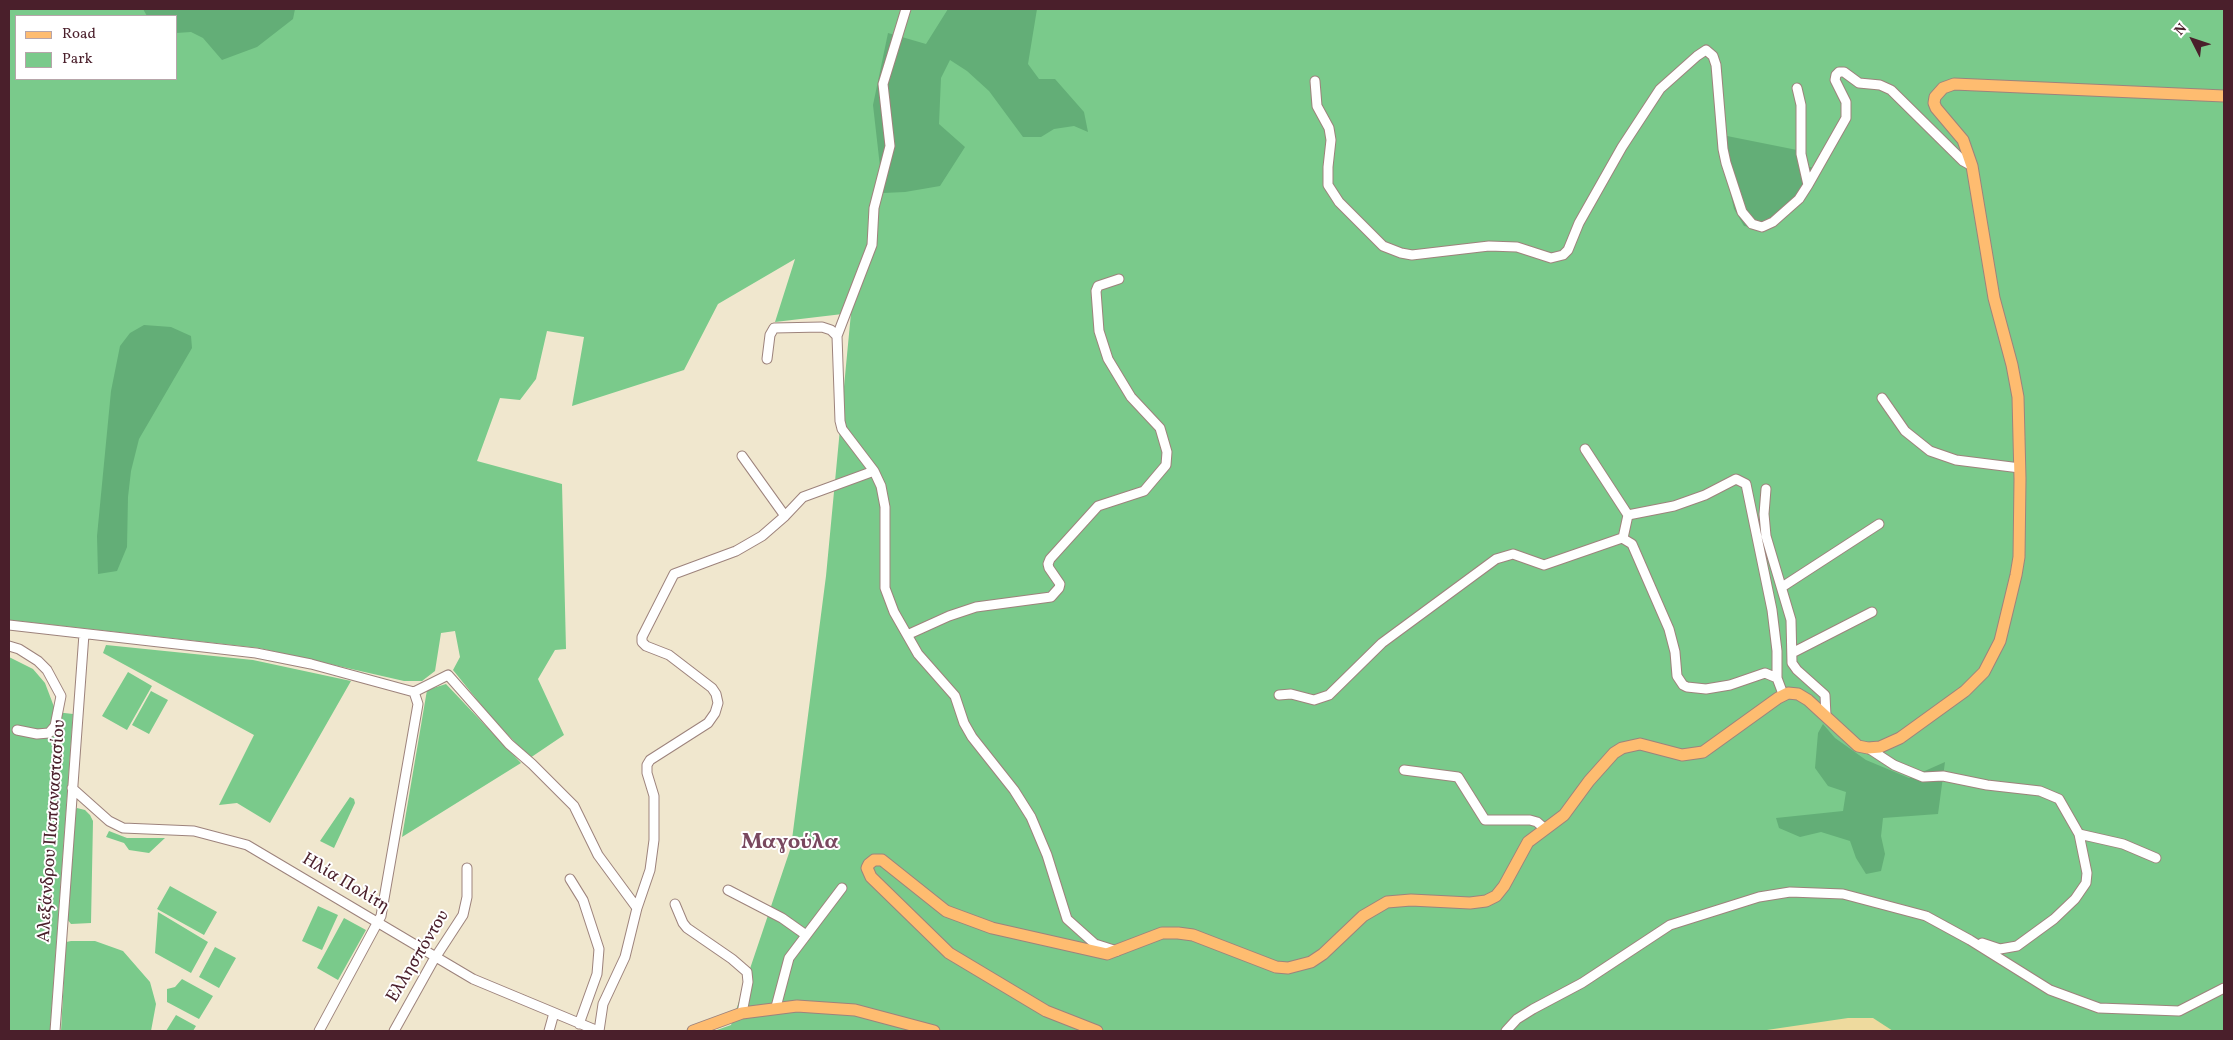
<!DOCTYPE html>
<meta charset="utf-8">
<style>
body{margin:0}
#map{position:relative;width:2233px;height:1040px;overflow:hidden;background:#f0e7ce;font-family:Vollkorn,serif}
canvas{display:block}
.frame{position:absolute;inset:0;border:10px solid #4a1f2b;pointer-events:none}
.legend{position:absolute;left:15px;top:15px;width:162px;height:65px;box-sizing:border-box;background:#fff;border:1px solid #b7a5aa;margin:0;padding:6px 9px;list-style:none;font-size:15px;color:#4a1f2b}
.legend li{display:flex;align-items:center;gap:10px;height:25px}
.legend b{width:25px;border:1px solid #b7a5aa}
.north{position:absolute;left:2168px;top:15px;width:50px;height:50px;-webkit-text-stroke:4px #fff;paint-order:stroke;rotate:311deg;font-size:14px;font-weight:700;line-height:20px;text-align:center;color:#4a1f2b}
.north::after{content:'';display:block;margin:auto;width:18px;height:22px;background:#4a1f2b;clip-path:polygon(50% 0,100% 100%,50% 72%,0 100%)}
</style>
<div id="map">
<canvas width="2233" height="1040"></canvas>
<div class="frame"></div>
<ul class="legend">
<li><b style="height:6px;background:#febc70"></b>Road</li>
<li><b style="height:14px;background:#7aca8b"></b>Park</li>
</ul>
<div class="north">N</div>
</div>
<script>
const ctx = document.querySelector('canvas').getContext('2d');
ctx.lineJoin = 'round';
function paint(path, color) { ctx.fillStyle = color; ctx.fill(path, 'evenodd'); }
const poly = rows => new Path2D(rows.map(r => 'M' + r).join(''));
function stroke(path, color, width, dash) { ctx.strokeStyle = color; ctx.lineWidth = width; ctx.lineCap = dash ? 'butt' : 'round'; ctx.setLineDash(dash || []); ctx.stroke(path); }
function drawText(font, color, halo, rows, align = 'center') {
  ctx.font = font + ' Vollkorn,serif'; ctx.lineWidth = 4; ctx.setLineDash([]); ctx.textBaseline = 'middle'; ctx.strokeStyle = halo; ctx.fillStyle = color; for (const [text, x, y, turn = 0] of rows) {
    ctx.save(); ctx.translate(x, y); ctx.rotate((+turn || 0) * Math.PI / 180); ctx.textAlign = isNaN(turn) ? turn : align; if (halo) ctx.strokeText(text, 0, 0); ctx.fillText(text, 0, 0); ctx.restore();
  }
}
const green = poly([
 [9,9,2224,9,2224,1031,714,1031,731,1025,791,847,826,576,851,313,775,322,795,259,718,304,684,370,572,406,584,337,547,331,536,379,520,400,500,398,477,461,562,484,566,649,555,650,538,679,564,735,530,758,490,716,453,670,460,657,455,631,441,633,435,671,422,681,404,681,259,648,9,620],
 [16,16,176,16,176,79,16,79],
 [106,645,253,660,351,681,270,823,237,803,219,805,254,735,103,653],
 [9,657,33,669,45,683,56,712,73,714,50,1031,9,1031],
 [128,672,152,686,127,730,102,716],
 [446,684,521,763,402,837,427,690],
 [151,691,168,700,149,734,132,725],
 [350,797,354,799,355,803,334,848,320,841],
 [77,808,85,810,90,815,93,821,91,923,71,924,67,919,75,811],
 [109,831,127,838,165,838,149,853,129,850,124,843,106,837],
 [170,886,217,912,204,935,157,909],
 [318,906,338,915,322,950,302,941],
 [158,912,208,942,191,973,155,953],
 [344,918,366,930,338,980,317,968],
 [71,941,95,941,123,951,150,982,156,1004,151,1031,61,1031,66,942],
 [215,947,236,958,219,988,199,977],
 [182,979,213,996,199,1019,167,1002,167,989,175,987],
 [176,1015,196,1026,193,1031,166,1031]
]);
const forest = poly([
 [143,9,295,9,293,19,257,47,222,60,203,38,191,32,176,33,176,16,147,16],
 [948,9,1037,9,1028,64,1039,79,1055,79,1084,112,1088,132,1074,126,1054,129,1041,137,1023,137,989,91,967,71,950,60,941,78,939,124,965,147,940,186,905,192,883,193,873,105,888,33,926,44],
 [1717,134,1797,150,1798,165,1816,168,1794,202,1762,229,1744,226,1734,209],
 [144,325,171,327,191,336,192,348,139,439,131,471,128,497,127,547,117,571,98,574,97,536,111,391,120,346,130,333],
 [1823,724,1835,738,1866,760,1909,778,1945,762,1938,814,1883,818,1881,836,1885,854,1881,871,1866,874,1856,858,1850,841,1821,832,1800,837,1779,828,1776,818,1843,811,1846,792,1828,786,1815,768,1818,733]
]);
const sand = poly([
 [1848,1018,1873,1018,1893,1031,1760,1031]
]);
const minor = poly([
 [906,9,883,84,890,146,874,208,872,245,837,336,840,421,842,429,874,471,881,486,885,507,885,588,894,612,918,654,955,696,964,723,972,737,1014,790,1031,817,1047,855,1067,919,1095,944,1117,951],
 [1315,81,1317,106,1329,128,1331,140,1328,167,1328,185,1339,202,1383,246,1401,253,1412,255,1489,246,1517,247,1551,258,1563,255,1568,250,1579,223,1622,147,1660,89,1697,56,1706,50,1713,56,1716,65,1723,149,1726,163,1742,212,1752,224,1762,227,1773,222,1799,199,1808,185,1846,118,1846,102,1835,80,1836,75,1839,72,1844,72,1859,83,1880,85,1891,90,1963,161,1972,166],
 [1797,88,1801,105,1801,154,1808,185],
 [767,359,770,335,774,328,822,327,831,330,837,336],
 [1882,398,1905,431,1930,451,1956,460,2020,468],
 [1585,449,1628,515,1623,538],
 [742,456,785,516,803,497,874,471],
 [1766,489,1764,514,1766,536,1791,620,1792,663,1797,670,1825,695,1826,716],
 [1628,515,1674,506,1705,495,1736,479,1746,484,1772,610,1777,651,1777,678,1783,694],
 [1782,587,1879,524],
 [9,625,256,653,311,664,414,692,448,675,509,744,532,764,574,806,598,855,637,908,625,957,603,1004,599,1031],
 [907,635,949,616,976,607,1051,597,1059,588,1060,584,1049,568,1048,564,1050,559,1098,506,1144,491,1166,465,1167,452,1160,428,1131,397,1108,359,1099,331,1096,291,1098,286,1119,279],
 [9,646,19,649,38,661,47,670,61,696,55,726,49,733,37,734,17,730],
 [1792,653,1872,612],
 [1279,695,1291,694,1314,700,1329,695,1382,643,1496,559,1513,554,1544,565,1622,538,1632,544,1669,629,1675,652,1677,676,1683,685,1687,687,1706,689,1730,685,1765,673,1777,678],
 [1868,748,1894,765,1923,777,1943,776,1987,785,2040,791,2059,799,2079,834,2087,873,2086,883,2075,899,2054,919,2017,946,2000,949,1982,943],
 [1404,770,1458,777,1485,820,1530,820,1537,822,1545,829],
 [72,788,109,821,123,828,194,831,247,845,473,979,598,1031],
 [2079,834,2123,844,2156,858],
 [570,879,583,900,599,949,597,974,579,1024],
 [728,890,782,918,806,935],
 [675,904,683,923,687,928,732,959,747,972,748,982,742,1013],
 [637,908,650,870,654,840,654,796,647,773,647,765,650,760,708,723,715,713,718,703,716,694,712,688,669,655,646,646,642,642,642,637,674,574,736,551,762,536,785,516],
 [776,1007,789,958,842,888],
 [55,1031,84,634],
 [319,1031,381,916,418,704,414,692],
 [394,1031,433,961,463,915,467,897,467,868],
 [549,1031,554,1013],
 [1506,1031,1517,1019,1533,1009,1582,983,1670,925,1759,897,1790,892,1843,894,1926,916,1970,940,2050,990,2099,1008,2179,1011,2224,988]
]);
const major = poly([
 [693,1031,742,1013,797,1006,855,1010,934,1031],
 [1097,1031,1046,1011,949,953,871,877,867,868,869,864,874,860,882,860,946,911,992,928,1107,954,1162,933,1178,933,1193,935,1276,967,1288,968,1311,962,1323,954,1363,916,1387,902,1411,900,1470,903,1486,901,1496,896,1504,886,1528,842,1564,815,1589,781,1614,753,1622,748,1640,744,1682,755,1703,752,1778,698,1788,693,1798,694,1808,700,1858,746,1868,748,1880,747,1900,738,1965,691,1984,672,2000,641,2016,575,2019,557,2020,479,2018,397,2012,365,1994,298,1972,166,1963,140,1936,108,1934,103,1935,97,1943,88,1954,84,2224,96]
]);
const streetNames = [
 ["Αλεξάνδρου Παπαναστασίου",53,831,-86],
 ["Ηλία Πολίτη",345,884,31],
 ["Ελλησπόντου",419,957,-59]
];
const districtNames = [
 ["Μαγούλα",790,844]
];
paint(green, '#7aca8b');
paint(forest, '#63ae77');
paint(sand, '#eeda9e');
stroke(minor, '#9d837c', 11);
stroke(major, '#9d837c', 13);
stroke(minor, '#fff', 9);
stroke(major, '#febc70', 11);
drawText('18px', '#4a1f2b', '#fff', streetNames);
drawText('bold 22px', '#79485f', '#fff', districtNames);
</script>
